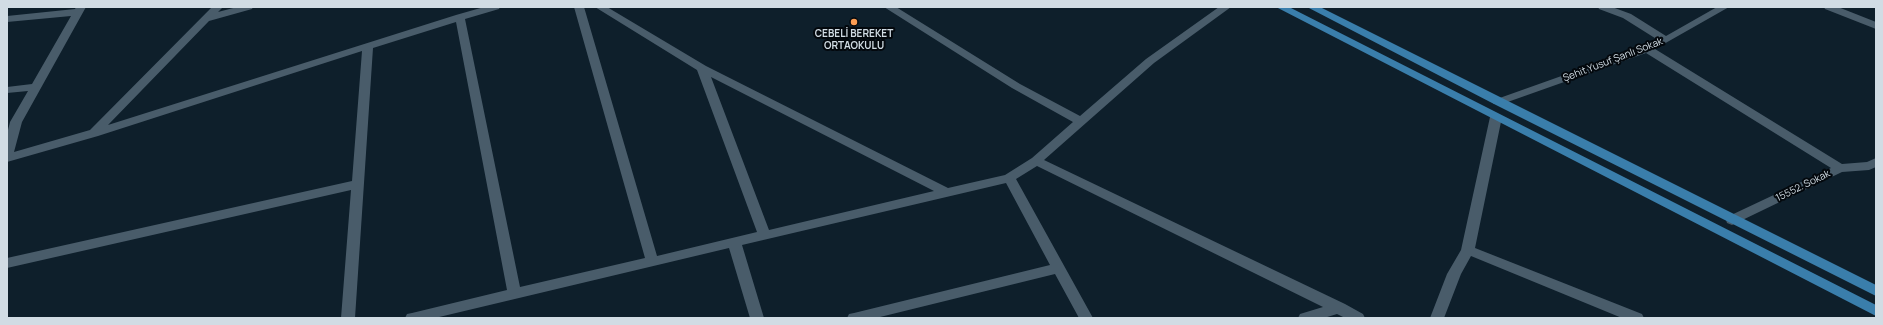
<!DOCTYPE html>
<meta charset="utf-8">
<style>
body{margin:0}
#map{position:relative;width:1883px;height:325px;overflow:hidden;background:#0e1f2b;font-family:Manrope,sans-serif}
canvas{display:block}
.frame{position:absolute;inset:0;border:8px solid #d1dce4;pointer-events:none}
</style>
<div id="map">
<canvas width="1883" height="325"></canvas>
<div class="frame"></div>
</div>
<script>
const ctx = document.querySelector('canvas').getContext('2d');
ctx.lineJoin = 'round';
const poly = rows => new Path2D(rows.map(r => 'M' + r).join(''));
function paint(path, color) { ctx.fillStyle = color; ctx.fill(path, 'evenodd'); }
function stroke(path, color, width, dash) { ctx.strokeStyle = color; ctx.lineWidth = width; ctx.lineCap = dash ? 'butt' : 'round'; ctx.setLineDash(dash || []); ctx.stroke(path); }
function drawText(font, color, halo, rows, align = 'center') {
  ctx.font = font + ' Manrope,sans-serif'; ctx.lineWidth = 4; ctx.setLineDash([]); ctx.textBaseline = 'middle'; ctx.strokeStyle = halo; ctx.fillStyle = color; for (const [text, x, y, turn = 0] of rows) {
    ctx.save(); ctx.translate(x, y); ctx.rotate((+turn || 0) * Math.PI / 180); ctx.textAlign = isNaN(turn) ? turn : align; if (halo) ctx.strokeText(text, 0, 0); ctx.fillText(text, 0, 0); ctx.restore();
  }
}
const minor = poly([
 [76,7,86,7,22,122,14,152,90,130,212,7,223,7,218,12,237,7,253,7,252,9,209,21,108,125,456,15,484,7,500,7,499,9,465,19,520,287,645,258,574,7,584,7,657,256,757,232,697,70,595,7,607,7,706,66,948,188,1005,175,1032,158,1073,122,1012,88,884,7,896,7,1020,84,1080,116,1146,59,1219,7,1231,7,1154,63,1044,160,1345,304,1363,314,1365,318,1345,318,1337,314,1324,318,1298,318,1300,314,1323,307,1037,166,1016,179,1093,318,1079,318,1055,274,876,318,847,318,849,314,854,313,1050,265,1006,183,742,245,764,318,750,318,729,248,435,318,405,318,407,314,412,313,507,290,456,22,373,48,355,318,341,318,351,190,7,268,7,258,352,181,362,51,98,136,7,162,7,134,10,122,28,91,7,93,7,87,32,84,71,16,7,22,7,16,75,9,76,7],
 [711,77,934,191,769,230,711,77],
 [1598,7,1612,7,1631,14,1666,36,1717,7,1729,7,1655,49,1842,164,1867,162,1876,158,1876,167,1869,170,1842,172,1732,225,1727,223,1726,220,1727,217,1831,168,1646,53,1502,104,1494,104,1492,102,1494,100,1643,47,1658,40,1623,18,1599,9,1598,7],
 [1824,7,1838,7,1876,22,1876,29,1825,9,1824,7],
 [1496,113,1502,117,1475,248,1642,314,1644,318,1622,318,1471,256,1461,274,1444,318,1430,318,1447,274,1461,250,1490,117,1496,113]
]);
const major = poly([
 [1276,7,1289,7,1876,305,1876,316,1276,7],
 [1307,7,1320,7,1876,285,1876,296,1494,104,1307,7]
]);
const markers = [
 [854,22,4,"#fc9d53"]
];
const poiNames = [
 ["CEBELİ BEREKET",854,34],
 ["ORTAOKULU",854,46]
];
const streetNames = [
 ["Şehit Yusuf Şanlı Sokak",1613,60,-21],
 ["15552. Sokak",1803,186,-26]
];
paint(minor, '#495c6a');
paint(major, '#3a7eab');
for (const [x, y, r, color] of markers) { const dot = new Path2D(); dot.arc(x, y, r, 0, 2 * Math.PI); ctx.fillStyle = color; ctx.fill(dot); stroke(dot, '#03080d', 1.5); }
drawText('bold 10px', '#d1dce4', '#03080d', poiNames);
drawText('10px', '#d1dce4', '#03080d', streetNames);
</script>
